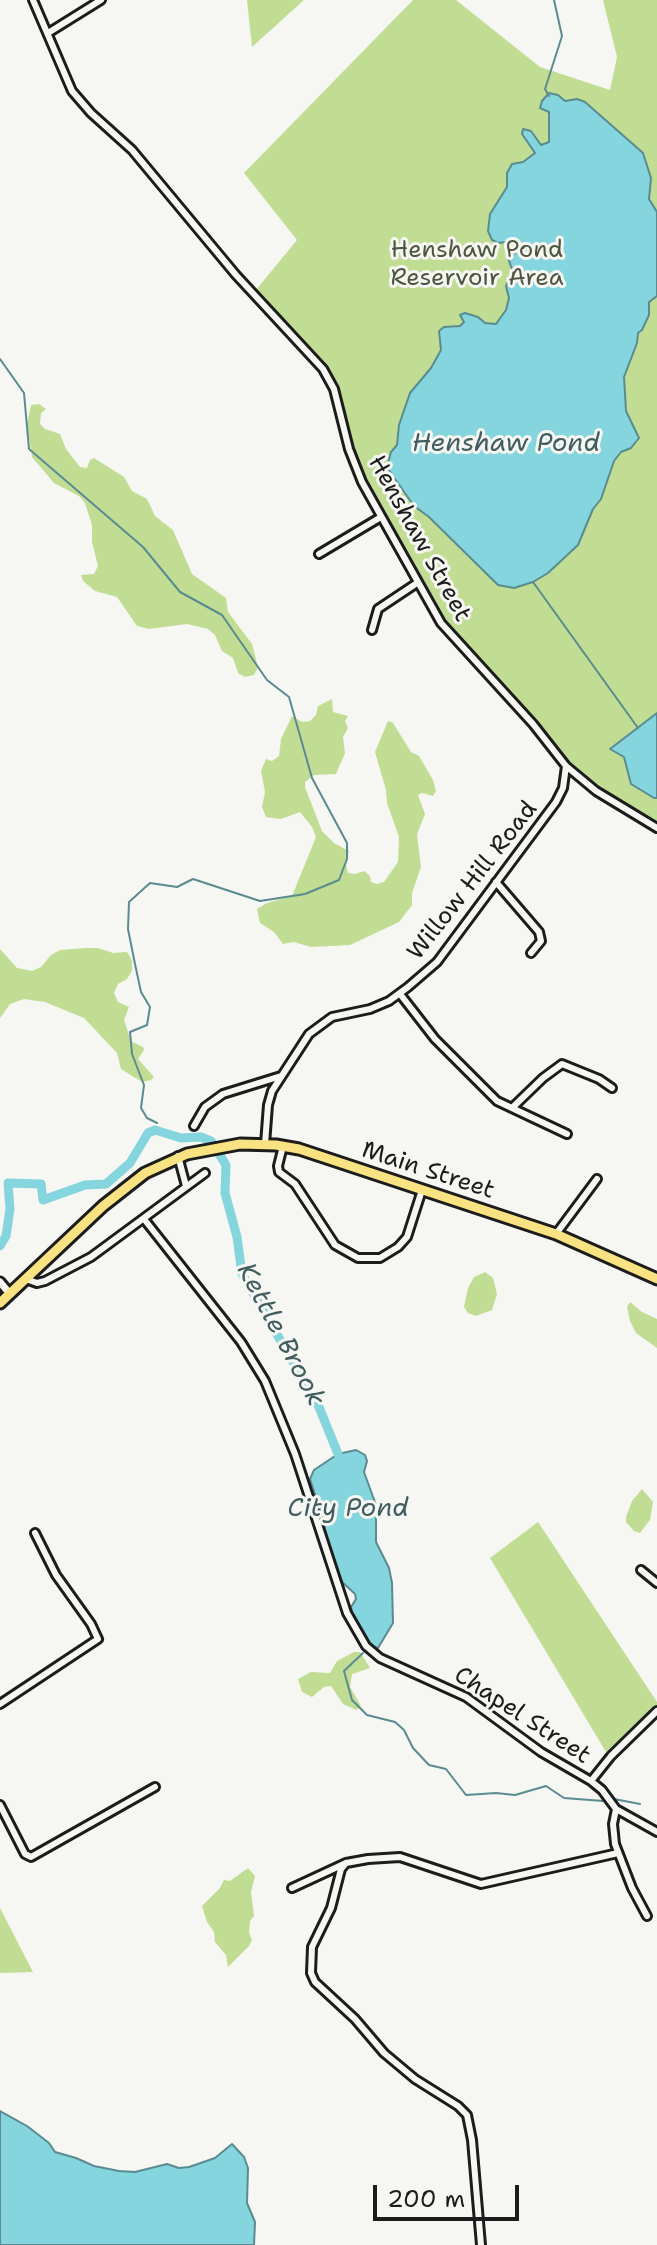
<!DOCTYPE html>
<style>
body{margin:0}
#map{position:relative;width:657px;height:2245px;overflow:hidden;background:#f6f6f2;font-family:"Shantell Sans",sans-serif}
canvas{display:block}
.scale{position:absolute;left:373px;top:2185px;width:146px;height:36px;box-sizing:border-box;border:4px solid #1c1c1c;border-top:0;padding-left:10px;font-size:24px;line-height:28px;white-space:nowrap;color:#1c1c1c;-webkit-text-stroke:6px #f6f6f2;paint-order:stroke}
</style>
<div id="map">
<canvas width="657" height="2245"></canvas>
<div class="scale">200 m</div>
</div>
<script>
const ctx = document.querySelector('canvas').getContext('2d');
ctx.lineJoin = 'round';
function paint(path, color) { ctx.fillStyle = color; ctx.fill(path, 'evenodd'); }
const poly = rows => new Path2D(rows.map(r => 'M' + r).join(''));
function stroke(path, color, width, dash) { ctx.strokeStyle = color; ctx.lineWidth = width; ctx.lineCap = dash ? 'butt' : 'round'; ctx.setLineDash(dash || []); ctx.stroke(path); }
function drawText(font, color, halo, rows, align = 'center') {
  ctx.font = font + ' "Shantell Sans",sans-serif'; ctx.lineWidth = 6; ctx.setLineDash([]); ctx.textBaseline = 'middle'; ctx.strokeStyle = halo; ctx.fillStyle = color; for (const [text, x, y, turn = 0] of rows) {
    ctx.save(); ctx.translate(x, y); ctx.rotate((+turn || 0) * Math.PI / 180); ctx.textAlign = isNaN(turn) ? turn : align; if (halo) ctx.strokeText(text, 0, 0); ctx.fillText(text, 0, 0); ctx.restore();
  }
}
const green = poly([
 [247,0,304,0,252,47],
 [413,0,456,0,540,67,610,90,617,57,603,0,657,0,657,824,591,781,572,765,510,692,458,639,395,538,368,485,351,445,339,385,325,363,255,291,297,240,244,173],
 [39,404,46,409,41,413,40,424,45,429,60,434,66,449,80,467,87,468,90,460,94,458,124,477,132,491,147,499,155,516,173,530,192,574,226,598,228,612,252,644,258,667,254,675,245,677,238,673,233,658,222,651,215,635,208,629,187,624,149,629,137,626,117,597,95,591,83,581,81,575,94,574,98,566,92,542,92,525,85,503,79,496,54,483,32,457,27,424,31,405],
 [332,699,333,712,348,716,345,721,348,728,343,737,345,753,336,774,314,775,305,782,305,787,322,831,334,843,349,851,346,864,348,873,355,874,364,871,370,876,371,882,377,884,384,882,398,862,399,837,387,803,386,790,375,752,388,721,393,723,411,752,419,756,433,780,436,791,433,796,422,793,418,795,425,814,417,834,421,867,412,893,412,905,399,922,350,945,311,947,294,942,283,944,274,932,260,923,257,909,267,903,292,896,316,837,312,827,300,812,281,819,266,817,262,807,265,792,261,771,266,759,272,761,279,756,281,739,292,716,302,722,310,721,316,715,318,706],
 [86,948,98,948,113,953,127,952,132,960,132,971,127,979,118,984,114,993,118,1002,129,1007,124,1020,131,1041,143,1047,144,1050,138,1059,154,1077,151,1080,142,1082,121,1069,117,1053,84,1018,45,1002,24,999,10,1004,0,1018,0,949,17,968,32,971,41,967,51,955,60,950],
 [485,1272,493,1278,497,1294,492,1310,476,1316,468,1313,464,1307,468,1288,474,1277],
 [630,1302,642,1312,657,1319,657,1348,636,1333,630,1321,627,1307],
 [642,1489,653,1502,650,1520,640,1533,634,1531,626,1522,626,1517,632,1501],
 [538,1522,657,1702,657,1706,606,1752,490,1558],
 [354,1652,360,1652,370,1668,352,1674,350,1687,361,1706,356,1710,343,1704,331,1686,324,1687,312,1697,302,1692,298,1679,311,1672,330,1673,337,1661],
 [248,1868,255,1876,251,1892,254,1916,250,1921,249,1932,252,1940,249,1946,228,1967,226,1955,215,1942,214,1932,207,1922,202,1906,220,1888,224,1880,230,1881],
 [0,1908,33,1972,0,1973]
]);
const water = poly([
 [549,93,558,95,565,101,577,99,585,102,643,153,651,178,649,199,657,212,657,296,649,302,649,315,642,330,638,333,637,343,624,377,626,411,639,438,631,448,621,452,614,461,601,499,593,509,578,545,548,573,533,582,514,588,498,585,429,517,414,506,388,469,388,463,391,452,397,445,399,425,410,393,431,368,441,350,439,331,444,327,460,326,464,322,460,315,465,313,478,317,485,323,496,324,506,310,509,298,506,286,513,272,508,258,520,250,522,245,515,241,498,243,492,240,488,231,490,214,507,187,507,173,512,164,523,162,535,153,522,134,523,129,531,131,541,145,549,142,549,112,540,108,542,101,549,93],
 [657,713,657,798,654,798,631,784,624,757,610,749,657,713],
 [356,1450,365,1455,367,1461,364,1472,376,1505,376,1542,389,1568,392,1583,393,1623,378,1648,370,1646,353,1618,351,1607,356,1599,355,1594,340,1580,332,1561,322,1516,310,1479,314,1470,338,1454,356,1450],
 [0,2111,27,2126,49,2143,55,2152,76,2158,94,2166,119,2171,135,2172,167,2164,179,2168,189,2167,215,2158,232,2144,244,2157,248,2168,247,2203,255,2222,254,2245,0,2245,0,2111]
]);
const stream = poly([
 [549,96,545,89,562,36,554,0],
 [0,359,24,393,29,449,143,547,180,592,222,615,267,680,289,697,312,778,347,843,347,859,339,880,305,894,260,901,193,879,177,887,150,883,129,902,128,929,135,964,141,992,150,1007,147,1025,130,1032,132,1054,144,1085,141,1108,147,1118,157,1123],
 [533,582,638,728],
 [155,1130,157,1127],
 [363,1653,344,1671,352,1700,367,1715,395,1722,404,1730,413,1748,429,1765,446,1769,466,1795,496,1793,515,1795,546,1786,564,1798,603,1801],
 [614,1799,640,1804]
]);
const river = poly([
 [0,1246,6,1236,10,1209,8,1183,41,1184,43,1200,85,1185,106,1184,130,1163,148,1133,155,1130,181,1138,201,1137,211,1141,226,1165,225,1193,237,1237,242,1274,319,1407,338,1454]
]);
const minor = poly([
 [33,0,72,91,91,113,132,150,236,275,323,369,334,389,349,449,362,482,441,623,533,724,566,766,596,791,657,828],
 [48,33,101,0],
 [319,554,381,517],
 [372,630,378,609,417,583],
 [496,882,539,932,541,941,531,953],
 [400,994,435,1039,497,1101,567,1134],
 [512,1108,543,1078,562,1064,599,1079,612,1088],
 [194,1126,205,1107,223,1094,281,1076],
 [265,1144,268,1105,272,1091,309,1034,332,1017,370,1009,389,1001,408,987,437,962,556,802,563,788,566,766],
 [283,1146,278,1166,279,1172,295,1184,335,1245,358,1258,380,1258,398,1247,407,1237,422,1190],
 [178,1156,186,1186],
 [144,1219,241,1342,265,1381,295,1454,347,1613,366,1646,380,1658,466,1697,541,1752,591,1781,602,1790,616,1809,657,1832],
 [556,1234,597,1179],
 [26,1279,37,1283,45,1281,91,1257,205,1173],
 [641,1570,657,1583],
 [0,1704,98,1639,91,1624,56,1575,35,1533],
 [591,1781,611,1756,657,1711],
 [0,1805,25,1854,31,1857,155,1787],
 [616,1809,613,1824,615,1844,632,1888,647,1916],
 [346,1863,341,1869,331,1908,312,1947,311,1973,315,1982,355,2019,384,2053,415,2079,458,2106,467,2115,472,2140,481,2245],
 [292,1888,346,1863,368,1859,400,1857,481,1884,618,1853]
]);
const tertiary = poly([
 [0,1282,10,1294]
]);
const trunk = poly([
 [0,1303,103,1206,145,1173,187,1154,240,1144,276,1145,299,1149,556,1234,657,1279]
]);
const parkNames = [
 ["Henshaw Pond",477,251],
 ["Reservoir Area",477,279]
];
const streetNames = [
 ["Henshaw Street",419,539,61],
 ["Willow Hill Road",473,881,-52],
 ["Main Street",428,1171,18],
 ["Chapel Street",522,1716,33]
];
const waterNames = [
 ["Henshaw Pond",506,444],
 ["Kettle Brook",280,1335,62],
 ["City Pond",348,1509]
];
paint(green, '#c1dd94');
paint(water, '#84d5dd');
stroke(water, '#5a8b90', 2);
stroke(stream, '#5a8b90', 2);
stroke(river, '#84d5dd', 9);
stroke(minor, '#1c1c1c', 12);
stroke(tertiary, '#1c1c1c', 13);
stroke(trunk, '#1c1c1c', 15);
stroke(minor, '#f6f6f2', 6);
stroke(tertiary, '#f6f6f2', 7);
stroke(trunk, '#f8e281', 9);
drawText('24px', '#4e5640', '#f6f6f2', parkNames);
drawText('24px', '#1c1c1c', '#f6f6f2', streetNames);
drawText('italic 26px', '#405d60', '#f6f6f2', waterNames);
</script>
